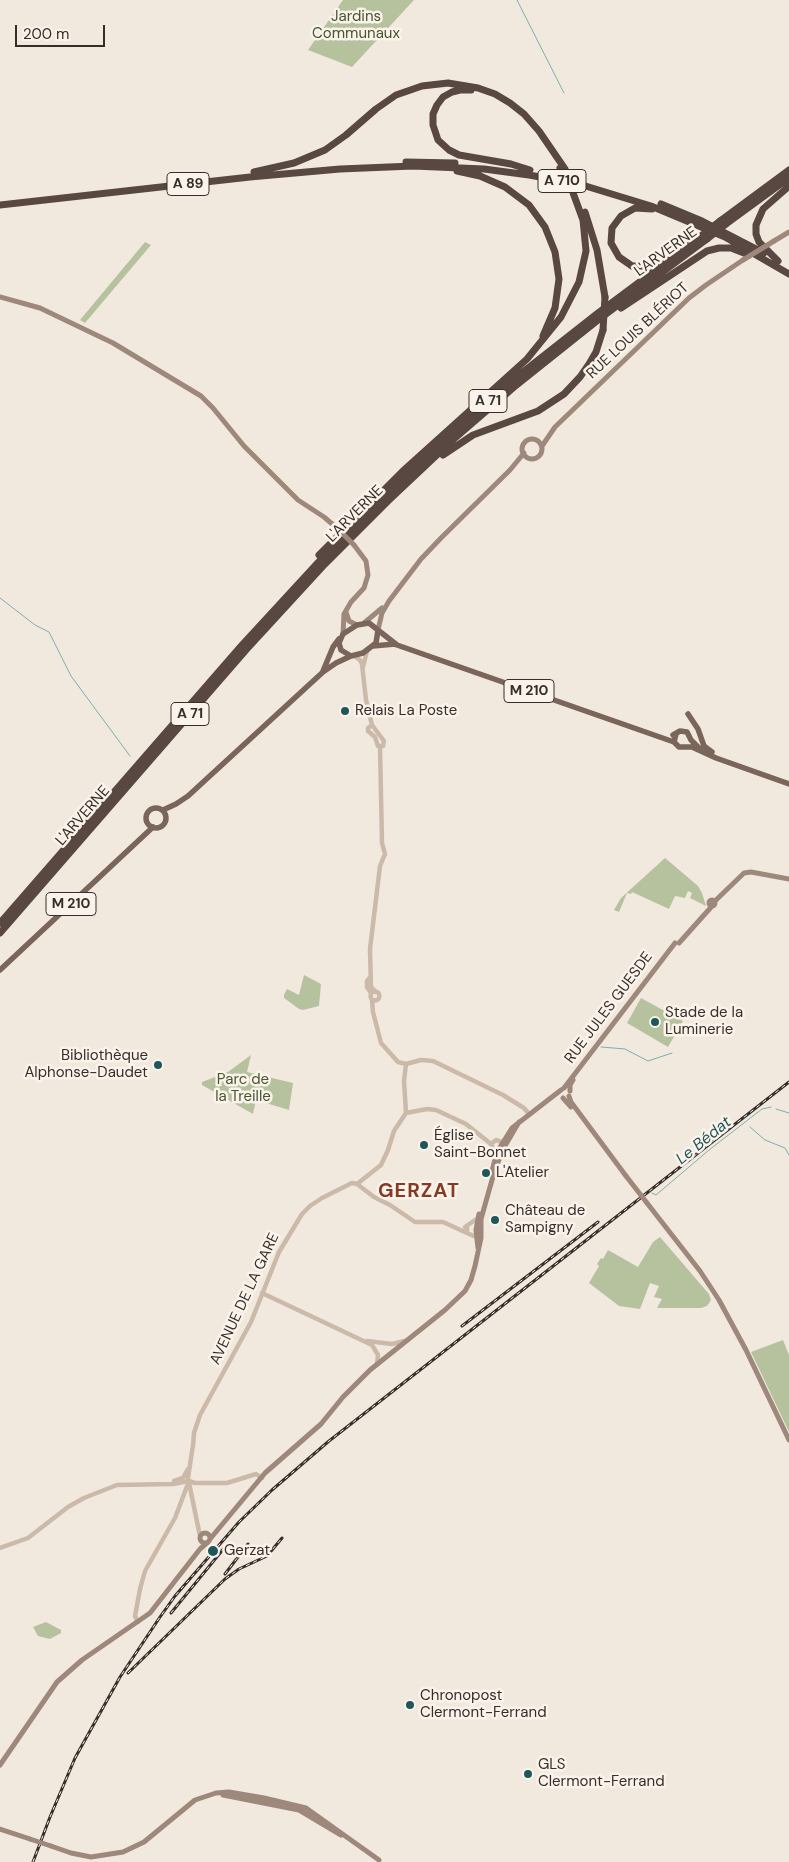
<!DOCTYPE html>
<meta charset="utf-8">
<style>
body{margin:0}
#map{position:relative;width:789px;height:1862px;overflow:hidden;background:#f2e9de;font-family:"DM Sans",sans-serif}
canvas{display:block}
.scale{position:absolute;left:15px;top:25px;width:90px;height:22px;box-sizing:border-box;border:2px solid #382e29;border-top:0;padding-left:6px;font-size:15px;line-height:18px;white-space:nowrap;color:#382e29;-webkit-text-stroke:4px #faf3eb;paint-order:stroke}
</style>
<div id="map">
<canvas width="789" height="1862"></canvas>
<div class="scale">200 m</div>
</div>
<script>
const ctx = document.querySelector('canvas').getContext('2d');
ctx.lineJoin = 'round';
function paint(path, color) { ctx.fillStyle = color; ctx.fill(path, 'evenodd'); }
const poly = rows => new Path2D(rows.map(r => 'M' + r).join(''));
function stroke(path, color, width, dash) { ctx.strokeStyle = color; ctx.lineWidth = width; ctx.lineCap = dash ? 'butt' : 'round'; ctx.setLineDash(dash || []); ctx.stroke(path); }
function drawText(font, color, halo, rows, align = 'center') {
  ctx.font = font + ' "DM Sans",sans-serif'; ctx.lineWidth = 5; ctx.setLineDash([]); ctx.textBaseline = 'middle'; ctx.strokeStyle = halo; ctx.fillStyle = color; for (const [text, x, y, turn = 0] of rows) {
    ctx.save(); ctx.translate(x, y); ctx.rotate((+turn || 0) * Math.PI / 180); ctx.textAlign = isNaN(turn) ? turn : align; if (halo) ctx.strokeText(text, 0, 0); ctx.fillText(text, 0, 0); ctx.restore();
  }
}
const green = poly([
 [343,0,414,0,352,67,308,50],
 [145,242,151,245,85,323,80,320],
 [665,858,698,886,702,893,706,906,690,898,692,893,688,891,685,898,675,896,669,909,632,892,631,894,627,893,619,912,614,910,621,898],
 [304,975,321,984,319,1006,303,1010,299,1009,284,998,284,995,287,989,299,995],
 [641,998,683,1021,668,1047,627,1023],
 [251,1055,247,1072,293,1083,289,1110,256,1100,253,1114,202,1085,202,1082,228,1072],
 [660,1237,709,1294,711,1300,707,1306,701,1308,657,1308,662,1299,654,1297,659,1286,650,1283,640,1309,619,1306,589,1283,599,1266,597,1264,601,1258,603,1259,608,1250,638,1267,653,1242],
 [783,1340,789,1355,789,1432,751,1352],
 [46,1622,61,1630,61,1633,50,1639,38,1636,33,1627]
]);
const stream = poly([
 [517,0,564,93],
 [0,598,35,625,49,632,71,676,130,756],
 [601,1047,625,1049,648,1061,672,1053],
 [776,1109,789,1113],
 [750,1127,765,1140,785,1148,789,1155],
 [652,1193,656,1195,709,1150,762,1109,771,1107]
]);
const tertiary = poly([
 [354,656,360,660,362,664,366,700,372,725,384,741,383,746,378,746,375,737,368,731,368,728,372,725],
 [363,667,367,651],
 [370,977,367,981,367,987,371,993],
 '370.5 996a4.5 4.5 0 1 1 9 0a4.5 4.5 0 1 1-9 0Z',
 [376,992,371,987,370,949,380,866,385,854,382,843,380,747],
 [372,1000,373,1012,381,1043,398,1062,406,1064,421,1060,433,1061,503,1095,524,1108,529,1114],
 [406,1113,427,1109,436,1110,466,1124,491,1144],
 [499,1152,494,1151,491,1144,496,1140,502,1142,504,1146],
 [357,1184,374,1197,390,1205,415,1222,443,1222,467,1233],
 [467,1226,467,1233,476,1237,478,1235],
 [465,1227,478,1218],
 [262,1293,372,1345,378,1355,377,1364],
 [367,1341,392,1344,404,1341],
 [193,1445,188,1478,200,1536],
 [193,1446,194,1433,200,1415,251,1322,279,1252,302,1214,310,1206,322,1198,352,1183,357,1184,381,1165,388,1150,394,1131,406,1113,404,1081,406,1064],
 [174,1481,183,1478,188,1469],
 [0,1548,28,1538,68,1507,84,1498,117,1485,173,1484,189,1481,195,1483,227,1483,256,1474,262,1478],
 [138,1622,135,1616,140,1589,145,1571,175,1518,189,1481]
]);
const secondary = poly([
 [774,241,789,232],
 [0,297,40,308,113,343,201,396,213,408,244,446,298,500,324,517,338,529],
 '522 449a10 10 0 1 1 20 0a10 10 0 1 1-20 0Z',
 [542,446,555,427,689,298,706,285,743,260],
 [346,612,349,621,357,625],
 [364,623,382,608],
 [378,630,382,613,389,601,421,559,441,538,510,470,524,453],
 [343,634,344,614,351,602,364,588,368,575,366,561,354,545],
 '709 903a3 3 0 1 1 6 0a3 3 0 1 1-6 0Z',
 [715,901,744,873,751,872,789,879],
 [679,943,713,905],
 [564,1088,675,943],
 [570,1091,570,1085,573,1080],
 [569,1096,571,1102,626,1176],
 [563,1098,571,1107],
 [491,1175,497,1152,512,1128,561,1090],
 [647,1203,700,1271,719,1300,746,1350,789,1440],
 [478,1248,476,1230,479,1214],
 '200 1538a5 5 0 1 1 10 0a5 5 0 1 1-10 0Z',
 [210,1539,265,1473,321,1424,343,1397,370,1370,445,1310,465,1291,471,1280,475,1266,481,1238,481,1219,492,1180,502,1151,519,1122],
 [0,1765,57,1682,82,1660,150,1613,200,1549,208,1542],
 [223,1795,299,1810,341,1835],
 [0,1829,30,1839],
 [51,1846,71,1853,91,1857,123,1852,144,1842,195,1800,216,1793,229,1792,264,1798,306,1808,379,1860]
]);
const primary = poly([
 [378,630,376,643,363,653,351,656,341,650,339,643,343,634,357,625,369,623,397,645,674,742],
 [373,646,395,644],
 [323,671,333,647,339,639],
 [688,714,698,729,704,746,712,752],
 [676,734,674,742,679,747,692,747,716,758,789,784],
 [673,735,680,731,687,732,691,740,700,749],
 '146 818a10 10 0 1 1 20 0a10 10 0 1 1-20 0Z',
 [163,810,176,804,188,796,323,672,336,663,351,656],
 [0,970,153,827]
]);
const motorway = poly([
 [471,90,460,90,452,92,443,97,437,105,433,114,433,125,438,140,449,150,459,155,511,164,530,170],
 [406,162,455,163],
 [457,171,480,176,505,187,529,205,545,227,555,252,559,279,555,308,543,336],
 [254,172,294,163,325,150,346,135,376,109,396,95,422,86,448,83,478,88,495,94,510,103,524,114,539,131,565,169],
 [661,204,702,221,764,253],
 [0,205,250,177,340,169,413,166,484,169,529,175,579,184,651,206,725,237,789,274],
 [652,209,635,208,621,216,612,228,611,243,619,257,632,266,645,266,664,258],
 [585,212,597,250,605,297],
 [720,221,789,170],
 [726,224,789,178],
 [778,261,759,242,756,234,756,225,763,209,789,186],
 [621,308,707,251,719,248,731,248,749,255],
 [443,455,473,435,538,411,564,394,580,377,589,364,596,352,603,330],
 [319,555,405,469,527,359,561,317,579,282,586,251,583,220,572,190],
 [0,923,242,645,324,556,380,500,451,434,509,383,598,313,701,236],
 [0,933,246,650,325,564,388,501,456,437,514,387,598,320,707,239]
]);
const rail = poly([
 [462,1326,598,1222],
 [225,1574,248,1544],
 [171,1613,225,1547],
 [128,1673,225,1579,239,1569,267,1556,282,1538],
 [33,1862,50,1817,75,1758,120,1677,160,1617,175,1596,239,1522,272,1490,329,1441,789,1082]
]);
const secondaryBridge = poly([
 [743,260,774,241],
 [338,529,354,545],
 [626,1176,647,1203],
 [30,1839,51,1846]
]);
const motorwayBridge = poly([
 [560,168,572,190],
 [701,236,720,221],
 [707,239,726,224],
 [603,330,605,297]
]);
const markers = [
 [345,711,5,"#1f5659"],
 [655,1022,5,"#1f5659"],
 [158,1065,5,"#1f5659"],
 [424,1145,5,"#1f5659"],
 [486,1173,5,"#1f5659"],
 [495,1220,5,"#1f5659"],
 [213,1551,6,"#1f5659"],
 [410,1705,5,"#1f5659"],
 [528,1774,5,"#1f5659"]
];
const shields = [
 [562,181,48],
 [188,184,42],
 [488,401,38],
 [529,691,50],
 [190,714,38],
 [71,904,50]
];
const shieldNames = [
 ["A 710",562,181],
 ["A 89",188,184],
 ["A 71",488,401],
 ["M 210",529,691],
 ["A 71",190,714],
 ["M 210",71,904]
];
const parkNames = [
 ["Jardins",356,17],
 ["Communaux",356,34],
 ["Parc de",243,1080],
 ["la Treille",243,1097]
];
const streetNames = [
 ["L'ARVERNE",666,252,-36],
 ["RUE LOUIS BLÉRIOT",638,331,-43],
 ["L'ARVERNE",355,514,-45],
 ["L'ARVERNE",83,816,-49],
 ["RUE JULES GUESDE",609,1008,-53],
 ["AVENUE DE LA GARE",245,1299,-65]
];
const poiNames = [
 ["Relais La Poste",355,711],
 ["Stade de la",665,1013],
 ["Luminerie",665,1030],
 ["Bibliothèque",148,1056,"right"],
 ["Alphonse-Daudet",148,1073,"right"],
 ["Église",434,1136],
 ["Saint-Bonnet",434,1153],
 ["L'Atelier",496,1173],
 ["Château de",505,1211],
 ["Sampigny",505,1228],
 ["Gerzat",224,1551],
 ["Chronopost",420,1696],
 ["Clermont-Ferrand",420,1713],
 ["GLS",538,1765],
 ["Clermont-Ferrand",538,1782]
];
const waterNames = [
 ["Le Bédat",704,1141,-39]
];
const districtNames = [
 ["GERZAT",419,1192]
];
paint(green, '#b6c29e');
stroke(stream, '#7dadaf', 1);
stroke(tertiary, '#cbb9aa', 4.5);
stroke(secondary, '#9e887b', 5);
stroke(primary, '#7a655b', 5.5);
stroke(motorway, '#594841', 7);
stroke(rail, '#382e29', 3);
stroke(rail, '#faf3eb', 1, [4]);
stroke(secondaryBridge, '#9e887b', 5);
stroke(motorwayBridge, '#594841', 7);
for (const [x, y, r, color] of markers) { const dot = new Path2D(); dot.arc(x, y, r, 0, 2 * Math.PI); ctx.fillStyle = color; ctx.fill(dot); stroke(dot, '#faf3eb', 2); }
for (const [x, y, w] of shields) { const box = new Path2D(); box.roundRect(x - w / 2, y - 11.5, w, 23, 4); ctx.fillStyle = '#faf3eb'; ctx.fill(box); stroke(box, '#382e29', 1); }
drawText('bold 14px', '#382e29', null, shieldNames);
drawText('15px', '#47562d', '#faf3eb', parkNames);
drawText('15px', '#382e29', '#faf3eb', streetNames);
drawText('15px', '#382e29', '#faf3eb', poiNames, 'left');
drawText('italic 16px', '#1f5659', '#faf3eb', waterNames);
ctx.letterSpacing = '1px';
drawText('bold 20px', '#863b23', '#faf3eb', districtNames);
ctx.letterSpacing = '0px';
</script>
